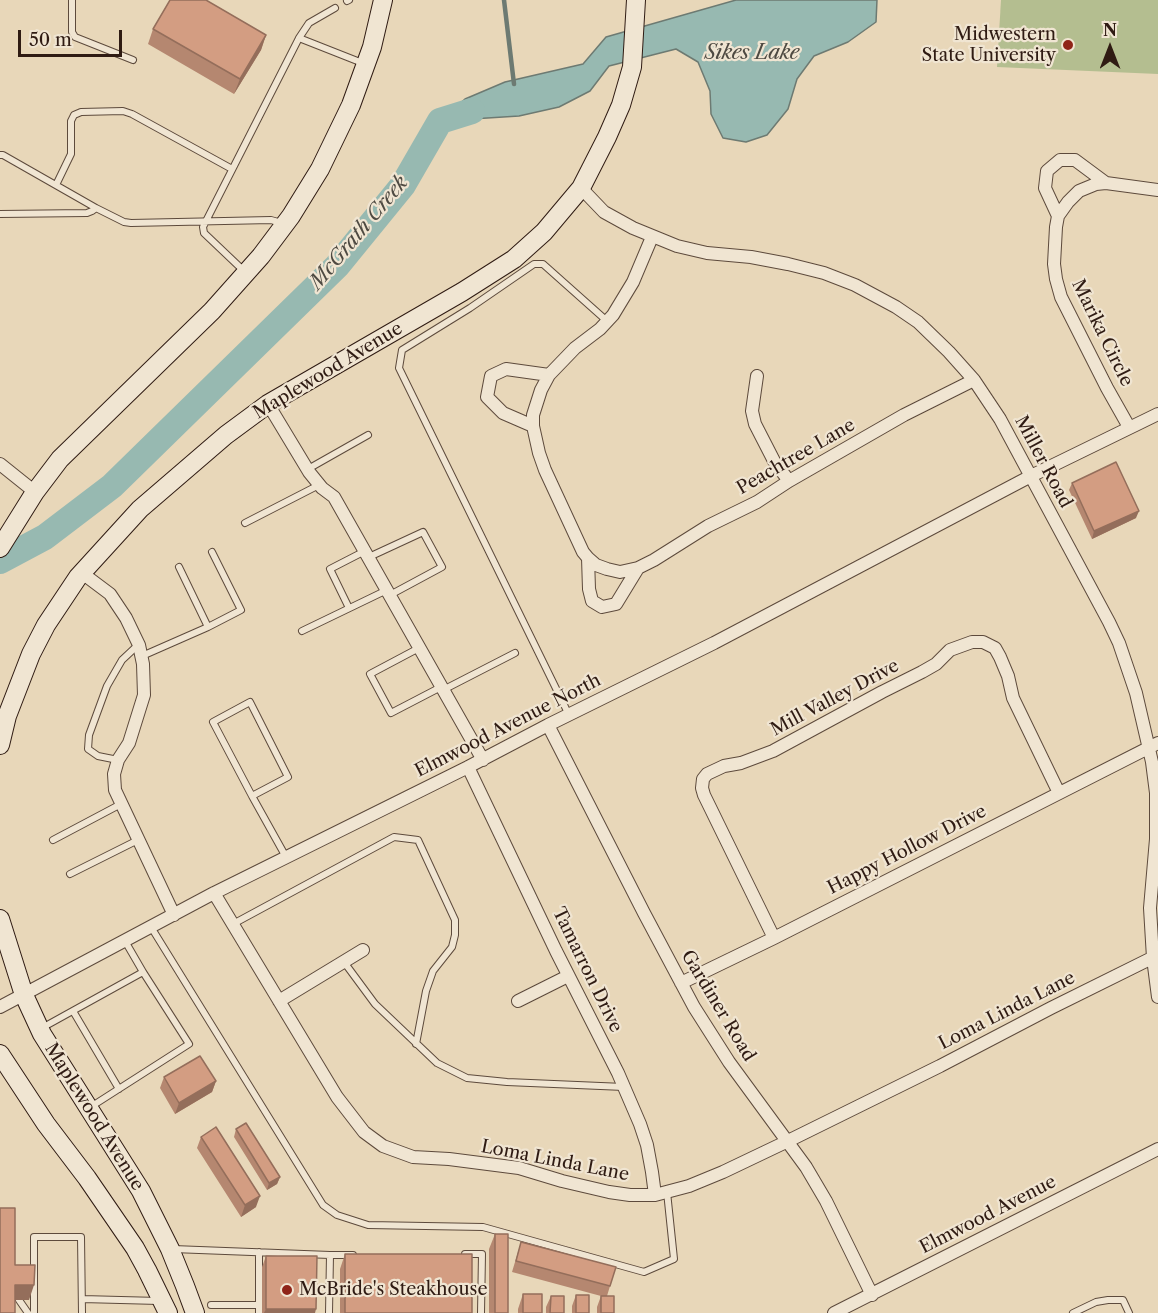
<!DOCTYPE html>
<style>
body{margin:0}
#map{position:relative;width:1158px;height:1313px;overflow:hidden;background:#e8d7b9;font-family:"Libre Caslon Text",serif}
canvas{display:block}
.north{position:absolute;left:1080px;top:18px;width:60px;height:60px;-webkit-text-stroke:4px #f0e5d2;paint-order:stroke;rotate:0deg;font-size:16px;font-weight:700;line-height:24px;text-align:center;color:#2f1b13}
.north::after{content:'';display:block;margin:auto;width:21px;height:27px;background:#2f1b13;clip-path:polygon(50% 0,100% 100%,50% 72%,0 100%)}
.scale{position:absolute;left:18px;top:30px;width:104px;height:27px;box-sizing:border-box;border:3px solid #2f1b13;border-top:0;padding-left:8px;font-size:18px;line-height:21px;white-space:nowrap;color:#2f1b13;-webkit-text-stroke:4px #f0e5d2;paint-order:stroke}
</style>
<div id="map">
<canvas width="1158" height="1313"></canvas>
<div class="north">N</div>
<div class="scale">50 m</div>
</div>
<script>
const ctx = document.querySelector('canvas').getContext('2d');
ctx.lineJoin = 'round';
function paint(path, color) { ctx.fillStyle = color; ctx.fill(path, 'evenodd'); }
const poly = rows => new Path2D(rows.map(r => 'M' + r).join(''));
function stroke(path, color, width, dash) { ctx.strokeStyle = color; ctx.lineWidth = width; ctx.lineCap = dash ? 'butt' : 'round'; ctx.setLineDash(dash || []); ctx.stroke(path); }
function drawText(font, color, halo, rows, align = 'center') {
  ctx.font = font + ' "Libre Caslon Text",serif'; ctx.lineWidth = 4.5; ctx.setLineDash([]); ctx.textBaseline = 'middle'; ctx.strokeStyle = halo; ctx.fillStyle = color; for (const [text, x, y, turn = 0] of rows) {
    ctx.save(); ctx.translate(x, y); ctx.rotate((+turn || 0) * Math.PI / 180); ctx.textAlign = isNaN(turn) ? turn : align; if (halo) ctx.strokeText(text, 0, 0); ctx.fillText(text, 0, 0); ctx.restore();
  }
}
const green = poly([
 [1001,0,1158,0,1158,74,997,67]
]);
const water = poly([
 [736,0,877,0,876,22,848,42,814,56,797,79,788,109,767,135,746,142,723,138,711,114,710,91,698,62,676,49,609,66,590,91,559,107,519,116,440,121,465,99,505,82,583,64,606,37,736,0]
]);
const stream = poly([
 [504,0,514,84]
]);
const river = poly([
 [0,561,45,537,112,486,337,266,403,185,440,121,472,111]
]);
const lane = poly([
 [72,0,72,32,75,37,133,60],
 [347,1,349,0],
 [299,38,309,23,335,8],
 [0,155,3,155,96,208],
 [56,185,71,154,71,121,74,115,81,112,123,111,132,114,232,169],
 [0,214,87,213,92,211,96,208,124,222,131,223,271,220,282,223],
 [245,272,204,233,203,227,299,38,365,64],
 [308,469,368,435],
 [245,523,319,485],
 [369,557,423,532,442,567,390,595],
 [179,567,208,627],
 [349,608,330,569,365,551],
 [302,631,387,590],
 [419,648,370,674,391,713,441,687],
 [142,656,208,627,241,610,212,552],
 [443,690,515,653],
 [569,715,399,368,402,350,470,308,534,264,543,264,607,321],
 [118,760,98,756,88,749,89,735,107,686,122,660,138,645],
 [252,796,288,777,250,702,213,722,252,796,286,857],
 [53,840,121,804],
 [70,874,138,840],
 [233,924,394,837,418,840,455,920,455,935,452,947,433,971,426,991,416,1044],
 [151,927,323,1205,337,1215,368,1225,483,1227,644,1272,674,1259,667,1192],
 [344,962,375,1004,437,1063,467,1078,507,1082,624,1087],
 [73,1011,119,1089],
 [40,1029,143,972,125,941],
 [89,1108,189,1044,143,972],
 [173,1249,330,1255,329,1313],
 [259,1252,259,1305],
 [465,1254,482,1254,481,1313],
 [330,1255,353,1255],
 [82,1299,159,1301],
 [19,1300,28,1313],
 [211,1305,259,1305,259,1313],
 [34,1313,34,1237,81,1237,82,1313],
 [1073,1313,1096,1302,1108,1300,1123,1300,1129,1313]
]);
const street = poly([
 [581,188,604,212,633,228,677,246,707,253,751,257,788,264,824,273,855,285,896,307,918,322,949,352,974,380,1000,419,1109,622,1119,643,1136,693,1152,762,1156,793,1156,839,1150,908,1153,958,1158,997],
 [1058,216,1045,188,1047,171,1060,160,1075,160,1106,183],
 [652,237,633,282,613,315,600,329,575,348,549,375,541,390,533,415,533,426,539,453,545,470,583,552,588,558,596,565,607,569,620,572,638,568,654,560,708,526,757,502,789,481,904,415,974,380],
 [757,376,752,411,755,424,774,461,789,481],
 [268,404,309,472,322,488,334,497,483,760],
 [533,426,503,413,487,397,491,376,506,369,549,375],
 [1129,427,1107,388,1061,297,1056,279,1054,264,1056,227,1058,216,1068,202,1079,191,1096,184,1106,183,1158,190],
 [0,464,35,492],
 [588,558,589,589,592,601,602,607,616,604,638,568],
 [82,573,110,594,126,618,139,645,143,664,144,695,129,743,118,760,114,774,115,790,174,915],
 [548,725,644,913,694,1007,729,1062,806,1167,826,1201,872,1295],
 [468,767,556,951,618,1073,640,1124,647,1145,652,1172,655,1195],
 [214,893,337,1097,364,1132,383,1146,413,1157,449,1159,519,1168,562,1181,609,1192,630,1195,655,1195,689,1186,723,1172,788,1141,940,1066,1051,1008,1158,955],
 [774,938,704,795,702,788,703,779,707,774,724,766,741,763,773,751,882,692,922,672,936,664,950,650,972,642,983,642,995,648,1000,657,1008,676,1013,698,1059,793],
 [681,983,774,938,1158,743],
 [279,1001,363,950],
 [518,1001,568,976],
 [0,1007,214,893,468,767,548,725,714,643,1031,476,1158,414],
 [834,1313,1158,1149]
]);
const secondary = poly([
 [0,548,35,492,60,459,212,311,261,256,291,216,320,169,351,105,372,47,383,0],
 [0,745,7,716,31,654,46,625,78,577,140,509,226,435,268,404,462,292,514,259,544,232,581,188,607,137,621,105,632,67,636,0],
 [0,919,24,995,42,1034,141,1191,170,1249,185,1286,195,1313],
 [0,1054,46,1124,87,1178,135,1248,147,1270,168,1313]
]);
const wall = poly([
 [153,29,266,35,261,50,234,94,148,44],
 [1072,483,1136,518,1092,539,1069,490],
 [164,1077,216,1081,212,1092,175,1114,160,1088],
 [236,1129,280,1177,277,1184,267,1190,234,1137],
 [201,1137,256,1207,241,1217,197,1148],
 [495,1234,508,1313,489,1313,489,1249],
 [521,1242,610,1286,607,1296,614,1313,597,1313,597,1307,601,1296,512,1272],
 [345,1254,472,1313,340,1313,340,1269],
 [266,1256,315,1313,262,1313,262,1267],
 [523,1294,542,1313,518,1313,518,1309],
 [576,1295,589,1313,572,1313,572,1306],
 [551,1296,564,1313,546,1313,546,1307]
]);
const shadedWall = poly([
 [266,35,261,50,234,94,240,79],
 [1139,511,1136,518,1092,539,1094,531],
 [216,1081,212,1092,175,1114,179,1103],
 [280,1177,277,1184,267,1190,269,1183],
 [260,1196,256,1207,241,1217,245,1205],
 [15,1285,34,1285,29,1300,9,1300],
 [266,1309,316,1309,315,1313,264,1313]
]);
const building = poly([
 [170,0,206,0,266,35,240,79,153,29,170,0],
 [1116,462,1139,511,1094,531,1072,483,1116,462],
 [200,1056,216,1081,179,1103,164,1077,200,1056],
 [246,1123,280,1177,269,1183,236,1129,246,1123],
 [216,1127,260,1196,245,1205,201,1137,216,1127],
 [0,1208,15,1208,15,1265,35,1265,34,1285,15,1285,15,1313,0,1313,0,1208],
 [495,1234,508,1234,508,1313,495,1313,495,1234],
 [521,1242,616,1267,610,1286,516,1261,521,1242],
 [345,1254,472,1254,472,1313,345,1313,345,1254],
 [266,1256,317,1256,316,1309,266,1309,266,1256],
 [523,1294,542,1294,542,1313,523,1313,523,1294],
 [576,1295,589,1295,589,1313,576,1313,576,1295],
 [551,1296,564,1296,564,1313,550,1313,551,1296],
 [601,1296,614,1296,614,1313,601,1313,601,1296]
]);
const markers = [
 [1068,45,6,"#8f2418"],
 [287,1290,6,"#8f2418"]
];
const poiNames = [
 ["Midwestern",1056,35],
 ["State University",1056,56],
 ["McBride's Steakhouse",299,1290,"left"]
];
const streetNames = [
 ["Marika Circle",1102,333,64],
 ["Maplewood Avenue",328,371,-31],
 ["Peachtree Lane",796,457,-30],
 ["Miller Road",1043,462,62],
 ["Mill Valley Drive",835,698,-28],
 ["Elmwood Avenue North",508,726,-27],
 ["Happy Hollow Drive",907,850,-27],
 ["Tamarron Drive",587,970,64],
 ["Gardiner Road",718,1006,59],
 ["Loma Linda Lane",1007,1011,-27],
 ["Maplewood Avenue",94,1117,58],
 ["Loma Linda Lane",555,1161,11],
 ["Elmwood Avenue",988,1215,-27]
];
const waterNames = [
 ["Sikes Lake",752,53],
 ["McGrath Creek",359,233,-50]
];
paint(green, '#b4be90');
paint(water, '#97b9b1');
stroke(water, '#6d7a72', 1.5);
stroke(stream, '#6d7a72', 4.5);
stroke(river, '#97b9b1', 26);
stroke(lane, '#5d4a3c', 8);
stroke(street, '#5d4a3c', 14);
stroke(secondary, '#2f1b13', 20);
stroke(lane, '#f0e5d2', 6);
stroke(street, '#f0e5d2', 12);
stroke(secondary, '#f0e5d2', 18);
paint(wall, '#b58770');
paint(shadedWall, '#946e5b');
paint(building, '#d39d82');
stroke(building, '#946e5b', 1.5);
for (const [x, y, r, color] of markers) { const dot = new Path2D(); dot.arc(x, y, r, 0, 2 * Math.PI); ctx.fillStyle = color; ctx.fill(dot); stroke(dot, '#f0e5d2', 2); }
drawText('18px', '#2f1b13', '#f0e5d2', poiNames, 'right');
drawText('18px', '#2f1b13', '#f0e5d2', streetNames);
drawText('italic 20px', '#4e4a42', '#f0e5d2', waterNames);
</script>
